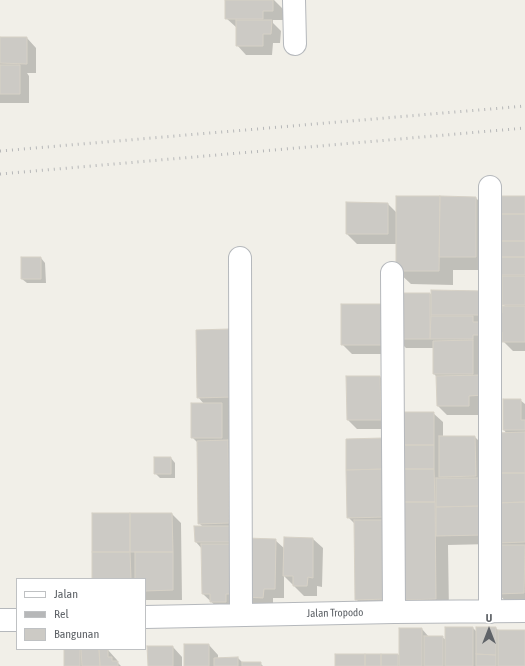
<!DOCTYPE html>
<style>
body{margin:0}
#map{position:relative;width:525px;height:666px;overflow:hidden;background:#f1efe8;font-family:"Asap Condensed",sans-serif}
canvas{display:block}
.legend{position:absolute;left:16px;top:578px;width:130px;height:72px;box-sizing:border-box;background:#fff;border:1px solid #bfc1c3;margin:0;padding:5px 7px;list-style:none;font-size:12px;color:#5f6368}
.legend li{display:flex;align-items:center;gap:8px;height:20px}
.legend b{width:20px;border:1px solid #bfc1c3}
.north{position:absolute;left:469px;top:610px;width:40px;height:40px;-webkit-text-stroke:3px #fff;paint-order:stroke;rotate:0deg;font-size:11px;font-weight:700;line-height:16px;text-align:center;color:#5f6368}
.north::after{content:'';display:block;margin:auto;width:14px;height:18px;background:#5f6368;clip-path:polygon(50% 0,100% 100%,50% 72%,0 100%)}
</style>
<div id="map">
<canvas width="525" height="666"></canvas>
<ul class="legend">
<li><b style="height:5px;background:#fff"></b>Jalan</li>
<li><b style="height:5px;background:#b6b7b8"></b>Rel</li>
<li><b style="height:11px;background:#cccac5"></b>Bangunan</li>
</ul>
<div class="north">U</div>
</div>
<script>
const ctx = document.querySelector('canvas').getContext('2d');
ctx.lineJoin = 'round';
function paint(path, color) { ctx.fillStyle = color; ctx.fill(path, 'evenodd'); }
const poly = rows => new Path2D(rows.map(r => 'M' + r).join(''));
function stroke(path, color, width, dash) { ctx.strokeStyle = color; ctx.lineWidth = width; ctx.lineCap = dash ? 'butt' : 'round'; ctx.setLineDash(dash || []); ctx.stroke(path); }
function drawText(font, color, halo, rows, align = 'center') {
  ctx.font = font + ' "Asap Condensed",sans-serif'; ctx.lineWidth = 3; ctx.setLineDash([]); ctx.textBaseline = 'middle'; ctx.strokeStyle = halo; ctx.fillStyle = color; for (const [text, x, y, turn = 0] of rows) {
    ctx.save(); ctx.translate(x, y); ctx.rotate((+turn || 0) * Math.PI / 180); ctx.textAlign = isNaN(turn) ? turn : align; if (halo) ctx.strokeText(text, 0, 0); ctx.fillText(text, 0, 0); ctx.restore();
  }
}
const shadow = poly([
 [226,0,274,0,283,9,283,20,273,20,273,23,281,31,280,43,273,43,272,55,246,55,237,45,237,28,226,18],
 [0,38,27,38,36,48,36,73,27,73,29,76,29,103,0,103],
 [397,197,476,198,490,212,490,270,453,270,453,285,411,284,397,271,397,244,357,244,347,234,347,203,388,204,397,213],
 [525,197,525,351,513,351,503,341,503,338,497,332,506,307,503,304,503,281,497,274],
 [41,258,45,263,46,283,27,283,22,279],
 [484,292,492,404,478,405,478,415,447,415,438,406,437,377,434,374,434,348,406,348,396,338,396,354,352,354,342,344,387,305,397,294,432,294],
 [229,330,243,344,244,410,229,411,231,413,243,603,221,611,203,594,202,549,196,542,195,527,203,527,199,523,198,443,192,437,204,404,198,397,197,331],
 [380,377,389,386,390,429,357,429,348,420],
 [520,400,525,404,525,603,507,603,498,593,498,542,507,434,504,430],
 [433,413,443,422,443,437,475,437,485,447,491,544,448,545,449,613,416,613,402,599],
 [383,439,400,613,370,613,356,599,355,524,348,517],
 [171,458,175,463,175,478,160,478,155,473],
 [172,514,181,523,182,600,146,600,145,579,93,579],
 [285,538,313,539,323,548,322,587,317,586,317,596,304,596,284,576,284,598,273,598,273,607,255,606,246,597,275,540,285,549],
 [473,628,477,632,477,628,496,628,499,631,525,631,525,666,336,666,336,655,400,655,400,629,422,629,429,637,442,637,446,640],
 [209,645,218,655,218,659,238,658,243,663,260,663,263,666,185,666],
 [173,647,182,657,182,666,149,666],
 [65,649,108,650,117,660,117,662,121,666,65,666]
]);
const building = poly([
 [225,0,273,0,273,11,263,11,263,19,225,19,225,0],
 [236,20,272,20,271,34,263,34,263,46,236,46,236,20],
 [0,37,27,37,27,64,0,63,0,37],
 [0,65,20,65,20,94,0,94,0,65],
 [396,196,440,196,439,271,396,271,396,196],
 [440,196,476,197,476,257,439,257,440,196],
 [496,196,525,196,525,214,496,214,496,196],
 [346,202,388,203,388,234,346,234,346,202],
 [496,214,525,214,525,241,496,241,496,214],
 [496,241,525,241,525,257,496,257,496,241],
 [21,257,41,257,41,279,21,279,21,257],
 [496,257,525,257,525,275,496,275,496,257],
 [502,276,525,276,525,305,502,305,502,276],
 [431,290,485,291,484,315,431,315,431,290],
 [396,293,430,293,430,339,396,339,396,293],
 [341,304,387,304,387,345,341,345,341,304],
 [502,306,525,306,525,342,502,342,502,332,496,332,496,313,502,313,502,306],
 [431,316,473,316,473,322,484,322,484,335,473,335,473,339,430,339,431,316],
 [229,329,231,397,197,398,196,330,229,329],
 [473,340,473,374,433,374,433,341,473,340],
 [483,375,483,395,469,396,469,406,437,406,436,376,483,375],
 [346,376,380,376,381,420,347,420,346,376],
 [503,399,521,399,521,420,525,420,525,430,503,430,503,399],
 [191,403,222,403,222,438,191,438,191,403],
 [399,412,434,412,434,445,399,445,399,412],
 [525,432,525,473,495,473,495,433,525,432],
 [439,436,475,436,476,476,439,477,439,436],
 [383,438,384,469,346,470,346,439,383,438],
 [228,440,229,523,198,524,197,441,228,440],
 [399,445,434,445,434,469,399,469,399,445],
 [154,457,171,457,171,474,154,474,154,457],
 [384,469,384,517,347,518,346,470,384,469],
 [399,469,434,469,435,502,400,502,399,469],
 [495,473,525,473,525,502,496,503,495,473],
 [436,478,481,478,481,506,436,507,436,478],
 [400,502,435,502,436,599,401,600,400,502],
 [525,502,525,542,497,543,496,503,525,502],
 [481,506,481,535,436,536,436,507,481,506],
 [92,513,130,513,130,552,92,552,92,513],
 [130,513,172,513,173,552,130,552,130,513],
 [354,520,385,520,386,599,355,600,354,520],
 [194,526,230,526,231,542,195,542,194,526],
 [284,537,313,538,313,578,308,577,307,586,293,586,293,576,283,576,284,537],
 [246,538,276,539,275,589,264,589,263,598,245,597,246,538],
 [201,544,233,544,233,594,226,594,226,602,210,602,210,594,202,594,201,544],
 [496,545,525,545,524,593,497,594,496,545],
 [92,552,130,552,131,579,92,579,92,552],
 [135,552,173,552,173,590,145,591,145,579,135,579,135,552],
 [445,627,473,627,473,666,445,666,445,627],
 [476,627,496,627,496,655,476,654,476,627],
 [399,628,422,628,422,666,399,666,399,628],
 [498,630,525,630,525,666,498,666,498,630],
 [424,636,443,636,443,666,424,666,424,636],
 [184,644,209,644,209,666,184,666,184,644],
 [147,646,173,646,173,666,148,666,147,646],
 [64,649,80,649,80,666,64,666,64,649],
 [81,649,99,649,100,666,82,666,81,649],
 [99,649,108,649,108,657,112,657,112,661,118,661,118,666,100,666,99,649],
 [335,654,365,654,365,666,335,666,335,654],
 [365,654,381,654,381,666,365,666,365,654],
 [381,654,398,654,398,666,381,666,381,654],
 [476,654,496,655,496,666,476,666,476,654],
 [238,657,238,666,214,666,214,658,238,657],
 [242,662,261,662,261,666,242,666,242,662]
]);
const minor = poly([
 [294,0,295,44],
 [490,187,490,612],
 [240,258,241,615],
 [392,273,394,612],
 [145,617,394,612,525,611],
 [0,620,17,620]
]);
const rail = poly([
 [0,151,525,106],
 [0,174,525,128]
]);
const streetNames = [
 ["Jalan Tropodo",335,613,-1]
];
paint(shadow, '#0003');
paint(building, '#cccac5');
stroke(building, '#d6d1c6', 1);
stroke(minor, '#b5b8bc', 24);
stroke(minor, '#fff', 22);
stroke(rail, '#b6b7b8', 3, [1, 5]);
drawText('11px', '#5f6368', '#fff', streetNames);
</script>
